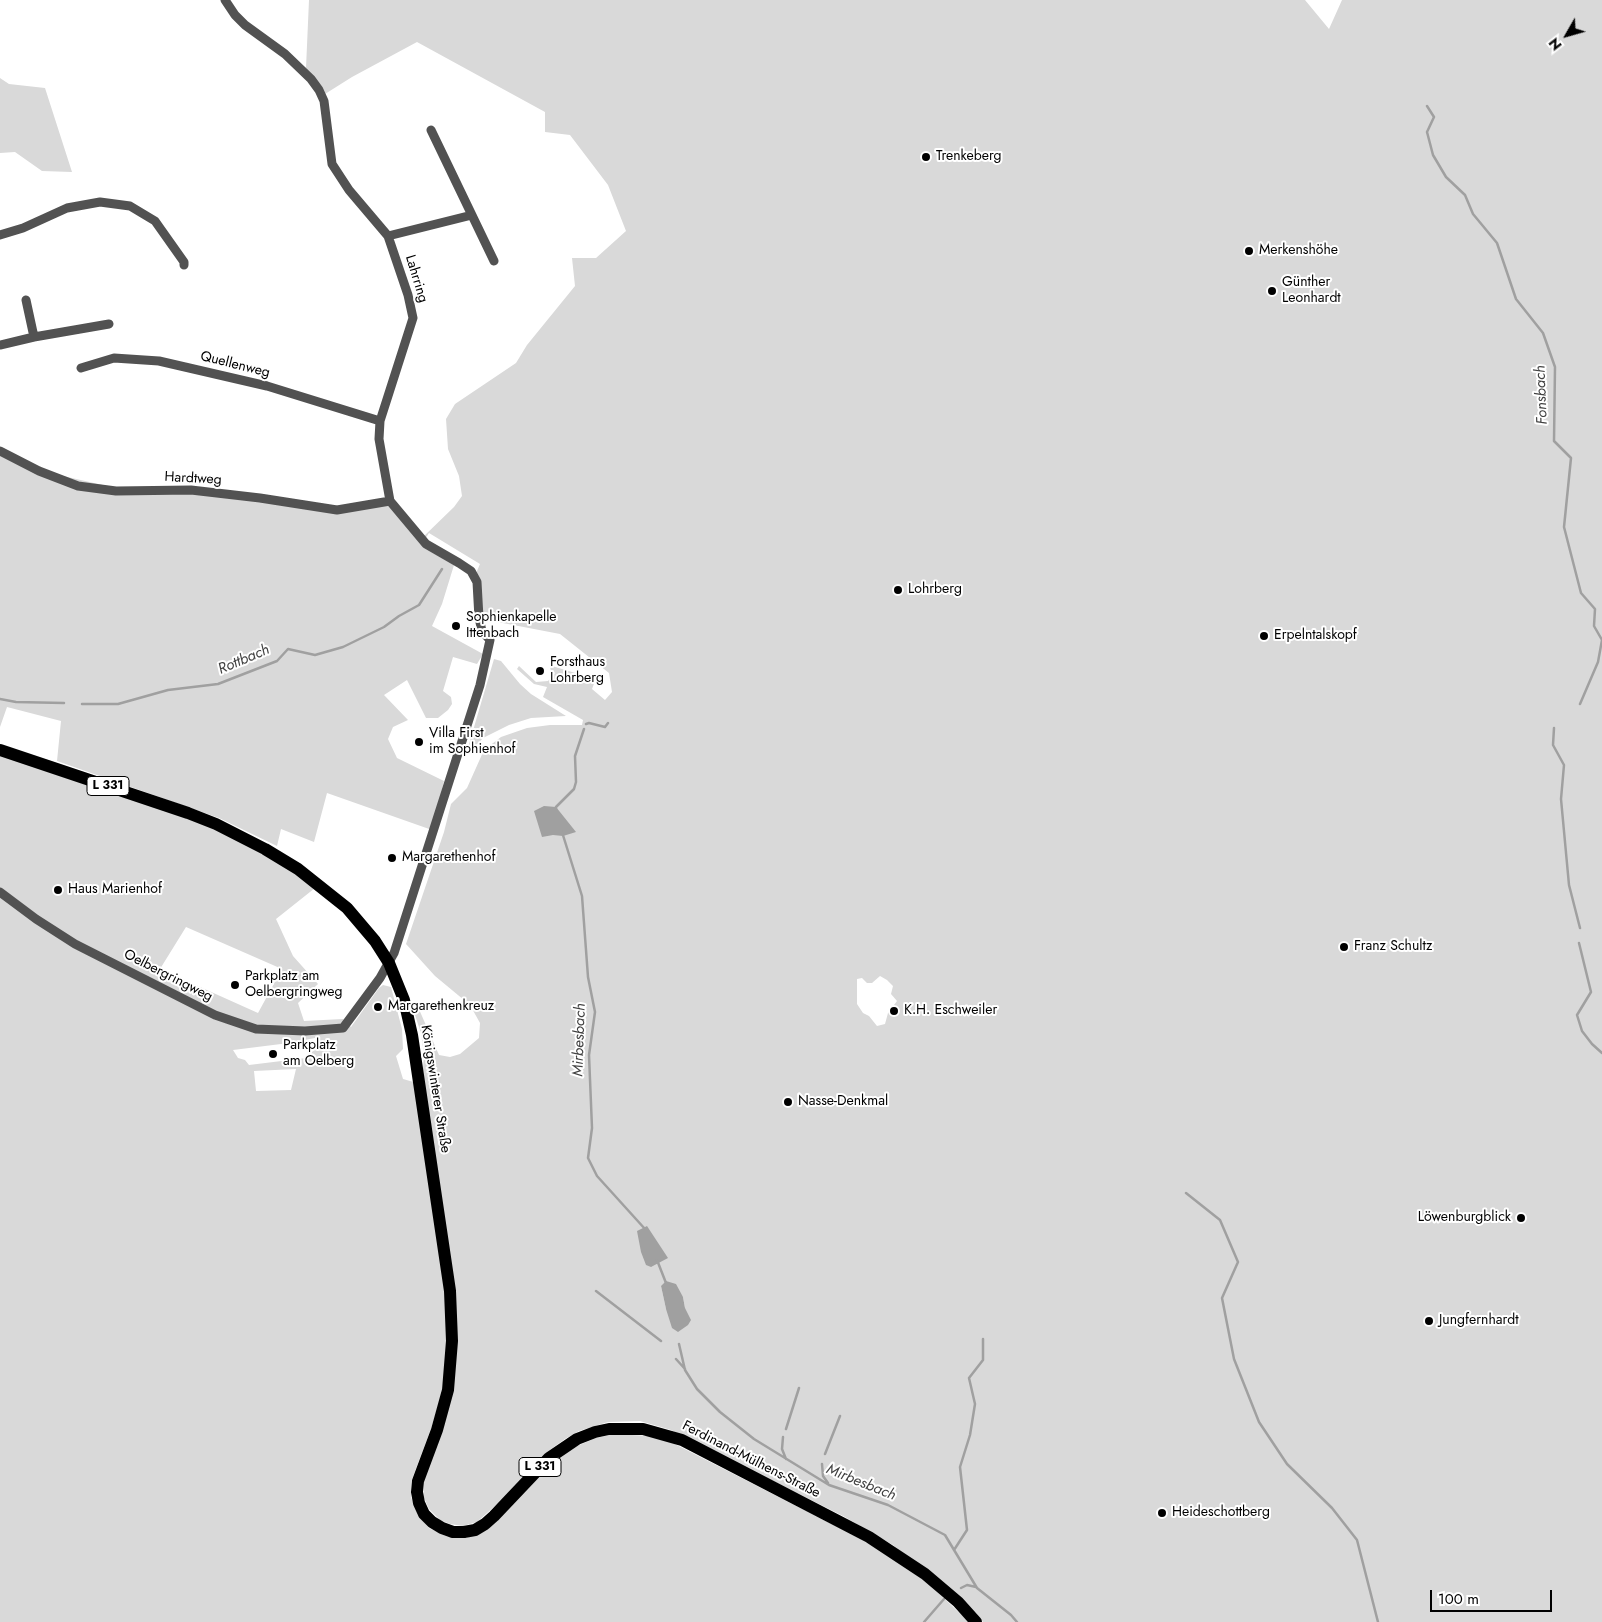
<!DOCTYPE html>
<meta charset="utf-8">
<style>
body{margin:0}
#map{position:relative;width:1602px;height:1622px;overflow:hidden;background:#fff;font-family:Jost,sans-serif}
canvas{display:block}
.north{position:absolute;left:1542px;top:10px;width:50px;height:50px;-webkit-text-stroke:4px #fff;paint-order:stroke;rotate:232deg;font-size:14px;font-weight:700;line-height:20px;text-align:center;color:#000}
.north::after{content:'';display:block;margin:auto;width:18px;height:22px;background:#000;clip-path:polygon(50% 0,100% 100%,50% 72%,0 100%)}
.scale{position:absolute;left:1430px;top:1590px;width:122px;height:22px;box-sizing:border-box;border:2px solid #000;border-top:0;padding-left:6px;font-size:15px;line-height:18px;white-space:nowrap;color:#000;-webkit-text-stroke:4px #fff;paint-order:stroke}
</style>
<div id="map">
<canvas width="1602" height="1622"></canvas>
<div class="north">N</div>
<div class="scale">100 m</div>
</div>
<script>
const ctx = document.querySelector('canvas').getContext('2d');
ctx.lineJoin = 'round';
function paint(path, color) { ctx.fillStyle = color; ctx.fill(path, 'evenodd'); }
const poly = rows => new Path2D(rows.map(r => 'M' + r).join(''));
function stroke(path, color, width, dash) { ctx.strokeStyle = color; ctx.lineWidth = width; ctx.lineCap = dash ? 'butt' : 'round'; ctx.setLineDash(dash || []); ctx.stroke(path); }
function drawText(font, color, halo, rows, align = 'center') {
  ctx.font = font + ' Jost,sans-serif'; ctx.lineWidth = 4; ctx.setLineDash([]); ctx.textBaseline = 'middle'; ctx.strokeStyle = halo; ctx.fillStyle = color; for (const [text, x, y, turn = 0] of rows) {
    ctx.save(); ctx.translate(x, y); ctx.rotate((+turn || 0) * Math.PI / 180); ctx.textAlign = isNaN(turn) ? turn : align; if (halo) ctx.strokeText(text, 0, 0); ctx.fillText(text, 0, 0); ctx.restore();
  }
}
const green = poly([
 [309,0,1305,0,1329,29,1342,0,1602,0,1602,1622,983,1622,976,1613,893,1545,843,1516,671,1430,640,1421,608,1422,579,1431,565,1439,551,1449,531,1468,507,1495,477,1522,463,1526,450,1524,440,1520,429,1509,424,1498,424,1478,455,1375,423,1069,424,1055,421,1033,413,1009,418,1007,439,1055,450,1057,460,1054,479,1038,480,1023,470,1005,435,976,406,944,444,832,451,804,467,788,484,750,501,737,527,728,550,725,582,725,583,720,543,697,547,687,534,684,517,669,519,666,536,682,548,681,555,673,550,669,552,666,592,678,595,681,592,689,605,700,612,692,609,673,560,634,482,619,477,581,477,571,480,564,429,533,425,539,422,538,454,507,462,496,459,476,448,449,446,419,455,404,516,363,527,345,575,286,572,258,596,258,626,231,608,185,570,135,545,132,545,112,417,42,352,77,325,94,306,68],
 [880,976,887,980,893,986,891,994,897,1001,888,1013,885,1024,877,1026,869,1016,863,1013,857,1004,857,979,862,978,867,983,872,983],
 [661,1286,683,1297,685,1308,666,1309],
 [0,78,9,84,45,88,72,172,42,171,15,152,0,153],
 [0,450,41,471,116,488,260,495,336,509,388,499,424,548,454,565,442,604,432,626,483,654,477,664,453,657,443,691,451,697,452,704,448,710,438,718,426,718,407,680,384,695,408,720,393,727,388,739,397,758,444,781,432,830,327,793,314,842,281,829,277,846,219,818,57,761,61,721,7,707,0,727],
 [494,659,501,661,520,684,531,694,566,716,531,718,509,725,483,738,470,752,467,751],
 [0,751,214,827,273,854,315,888,276,919,293,956,318,984,298,1003,304,1021,343,1019,351,1027,379,988,383,985,391,987,402,1029,403,1049,396,1056,403,1079,417,1083,444,1284,447,1322,446,1364,441,1395,432,1426,412,1479,411,1488,411,1497,418,1515,429,1528,446,1536,455,1538,466,1538,483,1532,539,1474,570,1449,596,1438,614,1434,650,1436,669,1441,857,1537,895,1559,930,1585,969,1622,0,1622],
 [186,927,282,969,258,1013,160,969],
 [320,1037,318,1046,306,1058,249,1065,245,1060,238,1058,233,1050,289,1043],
 [296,1069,291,1090,256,1091,254,1071]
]);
const water = poly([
 [544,806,556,807,576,832,563,836,553,835,542,837,534,811],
 [647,1226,668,1258,651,1267,646,1265,641,1252,637,1231],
 [666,1281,676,1284,683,1297,685,1308,691,1320,688,1325,678,1332,672,1328,666,1309,661,1286]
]);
const stream = poly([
 [1427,106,1434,117,1427,132,1433,155,1446,177,1465,195,1473,214,1497,243,1516,299,1543,333,1555,367,1554,441,1571,458,1564,527,1581,593,1595,609,1594,626,1602,640,1598,662,1580,704],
 [0,699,16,702,64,703],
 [82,704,118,704,168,690,218,684,277,661,288,649,315,655,343,647,384,627,399,616,419,605,442,569],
 [586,724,589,723,605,727,608,723],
 [1554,728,1553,745,1564,765,1561,799,1569,885,1580,928],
 [556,810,556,807,574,789,576,782,575,756,584,729],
 [562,832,582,896,588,977,595,1012,589,1055,592,1128,588,1158,597,1176,645,1229],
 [1579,943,1591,992,1577,1015,1582,1031,1592,1044,1602,1053],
 [1186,1193,1220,1220,1238,1262,1222,1298,1234,1359,1259,1422,1287,1464,1332,1508,1357,1540,1378,1622],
 [657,1260,666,1283],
 [596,1291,661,1341],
 [679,1344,685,1370,697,1389,720,1412,754,1439,829,1485,888,1505,945,1535,977,1588,1011,1615,1017,1622],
 [676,1359,685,1369],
 [786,1429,799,1388],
 [783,1437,782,1449,786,1459],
 [825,1454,840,1416],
 [822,1464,823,1476,828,1483],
 [954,1550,967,1530,960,1467,970,1435,975,1404,969,1378,983,1360,983,1339],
 [961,1588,967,1585,976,1587],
 [924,1622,944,1599]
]);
const minor = poly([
 [431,130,494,261],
 [0,235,23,228,67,208,100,202,130,206,155,221,184,262,184,265],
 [388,236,472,215],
 [26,300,34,337],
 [0,345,34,337,109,324],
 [81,368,114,358,159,361,267,386,380,421],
 [0,451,39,471,78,486,116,491,191,490,260,498,337,510,390,501],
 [0,892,36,919,75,944,215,1015,256,1029,305,1031,343,1028,380,978,394,953,480,685,490,640,482,631,479,618,477,582,471,571,459,563,426,544,390,501,379,439,380,421,413,318,408,295,388,236,349,190,332,164,324,101,319,90,311,79,285,54,245,25,235,15,225,0]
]);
const primary = poly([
 [0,750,188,813,216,824,265,849,298,869,347,908,375,941,389,963,404,1000,412,1035,450,1291,452,1341,448,1390,437,1430,418,1481,417,1492,419,1503,424,1514,432,1522,442,1528,453,1532,464,1532,475,1530,485,1524,494,1516,549,1458,577,1439,595,1432,609,1429,643,1429,682,1440,869,1537,925,1574,958,1602,976,1622]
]);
const markers = [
 [926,157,5,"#000"],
 [1249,251,5,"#000"],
 [1272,291,5,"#000"],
 [898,590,5,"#000"],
 [456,626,5,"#000"],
 [1264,636,5,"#000"],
 [540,671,5,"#000"],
 [419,742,5,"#000"],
 [392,858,5,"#000"],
 [58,890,5,"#000"],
 [1344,947,5,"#000"],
 [235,985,5,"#000"],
 [378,1007,5,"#000"],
 [894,1011,5,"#000"],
 [273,1054,5,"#000"],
 [788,1102,5,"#000"],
 [1521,1218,5,"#000"],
 [1429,1321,5,"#000"],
 [1162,1513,5,"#000"]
];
const shields = [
 [108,786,42],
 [540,1467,42]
];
const shieldNames = [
 ["L 331",108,786],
 ["L 331",540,1467]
];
const poiNames = [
 ["Trenkeberg",936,157],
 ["Merkenshöhe",1259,251],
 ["Günther",1282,283],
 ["Leonhardt",1282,299],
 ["Lohrberg",908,590],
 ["Sophienkapelle",466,618],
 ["Ittenbach",466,634],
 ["Erpelntalskopf",1274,636],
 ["Forsthaus",550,663],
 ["Lohrberg",550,679],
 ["Villa First",429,734],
 ["im Sophienhof",429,750],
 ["Margarethenhof",402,858],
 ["Haus Marienhof",68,890],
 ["Franz Schultz",1354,947],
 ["Parkplatz am",245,977],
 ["Oelbergringweg",245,993],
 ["Margarethenkreuz",388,1007],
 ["K.H. Eschweiler",904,1011],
 ["Parkplatz",283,1046],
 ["am Oelberg",283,1062],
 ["Nasse-Denkmal",798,1102],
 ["Löwenburgblick",1511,1218,"right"],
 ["Jungfernhardt",1439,1321],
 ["Heideschottberg",1172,1513]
];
const streetNames = [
 ["Lahrring",416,279,73],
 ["Quellenweg",235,365,14],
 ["Hardtweg",193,479,3],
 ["Oelbergringweg",168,976,27],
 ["Königswinterer Straße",435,1089,81],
 ["Ferdinand-Mülhens-Straße",751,1460,27]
];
const waterNames = [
 ["Fonsbach",1542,395,-92],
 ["Rottbach",244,660,-23],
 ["Mirbesbach",580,1040,-88],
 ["Mirbesbach",861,1483,22]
];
paint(green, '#d9d9d9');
paint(water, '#a0a0a0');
stroke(stream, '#a0a0a0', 2.5);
stroke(minor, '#525252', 9);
stroke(primary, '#000', 12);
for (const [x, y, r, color] of markers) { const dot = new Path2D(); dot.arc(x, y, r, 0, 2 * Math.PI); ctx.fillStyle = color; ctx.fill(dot); stroke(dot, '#fff', 2); }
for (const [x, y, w] of shields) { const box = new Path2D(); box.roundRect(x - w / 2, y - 9.5, w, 19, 4); ctx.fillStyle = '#fff'; ctx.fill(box); stroke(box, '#000', 1); }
drawText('bold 12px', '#000', null, shieldNames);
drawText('14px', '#000', '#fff', poiNames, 'left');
drawText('14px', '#000', '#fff', streetNames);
drawText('italic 15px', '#414141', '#fff', waterNames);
</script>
